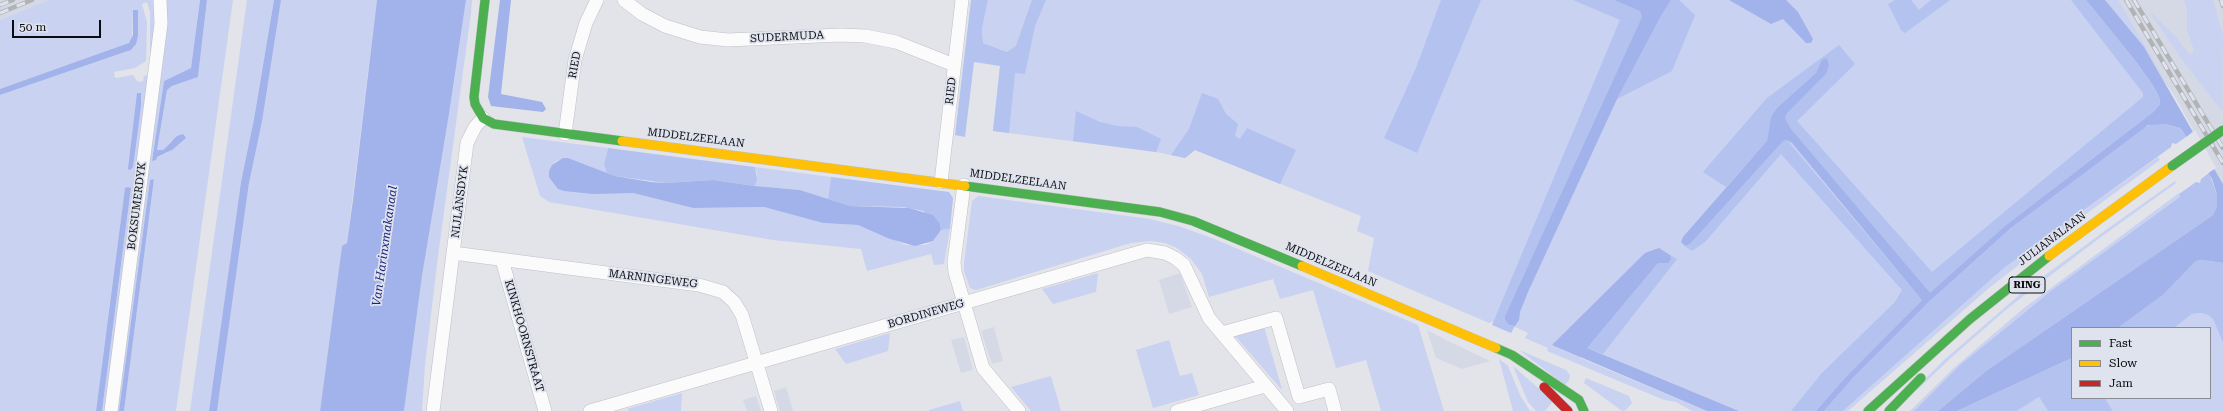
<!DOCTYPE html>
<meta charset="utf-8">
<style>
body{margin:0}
#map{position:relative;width:2223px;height:411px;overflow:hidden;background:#e2e4ea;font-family:"Roboto Serif",serif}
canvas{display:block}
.legend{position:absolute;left:2071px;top:327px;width:140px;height:72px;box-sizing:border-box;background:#dfe3ee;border:1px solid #8a8d95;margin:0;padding:5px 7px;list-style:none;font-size:12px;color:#0b0c10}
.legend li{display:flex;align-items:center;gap:8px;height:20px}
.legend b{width:20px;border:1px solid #8a8d95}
.scale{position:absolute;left:12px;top:20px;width:89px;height:18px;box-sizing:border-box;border:2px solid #0b0c10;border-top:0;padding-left:5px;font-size:12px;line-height:14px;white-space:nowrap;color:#0b0c10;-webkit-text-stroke:3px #dfe3ee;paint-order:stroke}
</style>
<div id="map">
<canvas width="2223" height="411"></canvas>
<ul class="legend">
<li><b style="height:5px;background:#4caf50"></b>Fast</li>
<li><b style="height:5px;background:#ffc107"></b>Slow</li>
<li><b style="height:5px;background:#c62828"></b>Jam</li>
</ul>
<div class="scale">50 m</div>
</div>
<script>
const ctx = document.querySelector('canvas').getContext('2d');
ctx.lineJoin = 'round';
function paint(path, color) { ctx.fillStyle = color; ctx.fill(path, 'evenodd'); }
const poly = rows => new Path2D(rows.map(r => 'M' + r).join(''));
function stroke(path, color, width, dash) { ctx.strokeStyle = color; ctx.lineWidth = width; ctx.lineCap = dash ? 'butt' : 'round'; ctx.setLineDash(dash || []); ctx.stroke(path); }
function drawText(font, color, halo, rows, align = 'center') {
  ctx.font = font + ' "Roboto Serif",serif'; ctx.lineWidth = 3.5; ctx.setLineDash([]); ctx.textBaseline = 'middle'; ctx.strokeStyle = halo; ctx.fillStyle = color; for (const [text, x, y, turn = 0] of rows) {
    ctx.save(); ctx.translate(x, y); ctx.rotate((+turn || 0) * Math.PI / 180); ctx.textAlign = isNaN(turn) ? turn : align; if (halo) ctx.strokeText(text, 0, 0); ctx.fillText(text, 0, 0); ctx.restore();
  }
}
const built = poly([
 [0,0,48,0,0,20],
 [2105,0,2223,0,2223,184,2174,95],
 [1180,273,1192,307,1169,314,1159,280],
 [994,327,1003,361,992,364,981,331],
 [1427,330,1446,340,1490,361,1462,369,1436,358],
 [964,337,973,370,961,373,951,340],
 [786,387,793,411,780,411,774,391],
 [756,396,761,411,747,411,743,400]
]);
const green = poly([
 [48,0,156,0,157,8,153,54,150,52,150,12,147,2,142,4,147,22,146,61,135,68,114,72,115,78,133,75,137,81,140,82,143,81,144,76,149,75,106,411,102,411,131,189,128,187,125,188,96,411,0,411,0,95,126,52,134,47,138,36,138,10,133,10,132,40,124,47,0,89,0,20],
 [165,0,200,0,191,68,164,81,152,161,157,157,167,153,184,139,171,141,163,150,157,150,167,90,172,86,198,77,207,0,233,0,176,411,124,411,154,179,150,180,119,411,115,411],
 [247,0,274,0,254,119,241,182,209,411,190,411],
 [281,0,377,0,347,243,342,246,320,411,217,411,249,183],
 [466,0,472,0,471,13,438,256,425,365,422,411,404,411,422,276,449,114],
 [988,0,2086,0,2160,99,1922,300,1816,411,1739,411,1587,348,1580,358,1707,411,1692,411,1676,402,1664,400,1547,351,1548,348,1525,338,1528,333,1509,324,1502,318,1489,323,1368,271,1374,238,1357,231,1361,216,1195,150,1185,158,1156,152,993,131,1000,66,1009,51,1007,52,983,43,982,29],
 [2105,0,2118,0,2174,95,2144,47],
 [2184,0,2213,0,2223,35,2222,111,2183,61,2149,11,2177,38,2189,54,2192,54,2194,50,2187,30,2187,11],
 [522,137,608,148,604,165,607,173,568,158,556,161,552,165,573,192,633,193,693,208,764,207,823,223,858,225,906,245,925,245,933,241,941,230,950,229,944,264,934,265,931,254,867,271,861,249,773,240,549,202,540,196],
 [2158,157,2160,160,2064,230,1989,288,1848,411,1843,411,2004,268],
 [755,167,831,177,828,199,800,190,755,186,757,173],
 [2175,181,2176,183,2097,240,2008,308,1953,356,1916,391,1926,378,1944,360,2025,290,2110,227],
 [2179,193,2181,197,2052,290,1997,335,1961,364,1914,411,1910,411,1955,367,2024,308],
 [978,196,1150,219,1178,226,1212,238,1418,325,1444,411,1381,411,1366,360,1336,368,1313,290,1280,299,1273,279,1209,297,1202,274,1191,259,1177,248,1165,243,1151,241,1131,243,976,290,970,288,964,271,964,263,972,201],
 [1098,273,1096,292,1053,304,1042,289],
 [2201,313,2208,315,2213,319,2223,343,2223,411,2113,411,2105,398,2210,398,2210,328,2174,328,2192,314],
 [1264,327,1282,389,1281,389,1235,336],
 [890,333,888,351,846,364,835,349],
 [1169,340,1180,376,1192,373,1199,395,1153,408,1136,350],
 [1519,350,1566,370,1570,375,1569,380,1565,385],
 [1499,359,1508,366,1520,395,1530,411,1513,411],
 [1513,366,1553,401,1545,411,1536,411,1528,402],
 [1051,376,1061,411,1031,411,1011,387],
 [1586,378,1629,396,1632,403,1626,410,1622,411,1584,383],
 [682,393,681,411,629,411,627,409],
 [2039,397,2048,411,2017,411],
 [960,401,963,411,929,411,929,410]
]);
const forest = poly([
 [971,0,988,0,982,29,983,43,1007,52,1016,46,1032,0,1046,0,1035,26,1025,74,1015,73,1009,133,993,131,1000,66,974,62,965,137,955,135],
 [1441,0,1481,0,1417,153,1384,138,1416,68],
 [1573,0,1614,0,1640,11,1642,17,1505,316,1505,320,1509,325,1515,326,1511,333,1492,325,1620,20],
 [1671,0,1679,0,1695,15,1672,71,1617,99,1662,14],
 [1895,0,1911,0,1919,10,1931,0,1950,0,1905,33,1901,30,1888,4],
 [2071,0,2086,0,2137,63,2154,87,2160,99,2160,104,2153,112,2005,226,1930,294,1791,129,1785,118,1786,113,1826,74,1821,64,1816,73,1777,108,1771,117,1767,141,1726,187,1703,172,1767,98,1839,45,1855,64,1797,121,1932,272,2143,97,2143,93],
 [1202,93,1218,99,1226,114,1238,124,1235,136,1240,139,1247,128,1296,150,1280,184,1195,150,1185,158,1171,155,1189,129],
 [1076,111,1100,122,1118,126,1137,127,1161,139,1156,152,1073,141],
 [2152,124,2165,124,2180,128,2186,137,2176,144,2172,143,2171,147,2004,268,1843,411,1824,411,1854,377,1930,301,2011,228,2140,129],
 [1787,140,1922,300,1844,379,1816,411,1791,411,1822,373,1895,302,1902,290,1781,154,1705,242,1692,251,1685,246,1690,244,1783,141],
 [608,148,755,167,757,179,755,186,713,180,665,183,615,176,607,173,604,165],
 [2209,173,2217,195,2217,207,2213,215,1986,371,1938,411,1914,411,1961,364,1997,335,2052,290,2180,197,2179,194,2196,182,2200,183,2201,179],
 [831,177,949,192,953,198,950,229,941,230,940,224,923,211,903,207,850,206,828,199],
 [1670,255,1677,259,1603,354,1587,348,1658,263,1670,259],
 [2202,260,2223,263,2223,343,2213,319,2208,315,2201,313,2192,314,2174,328,2118,328,2163,295,2196,261],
 [2072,358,2072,398,2105,398,2113,411,2048,411,2039,397,2017,411,1957,411]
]);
const water = poly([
 [200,0,207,0,198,77,172,86,167,90,157,150,163,150,177,136,183,134,186,138,172,150,157,157,156,160,152,161,164,81,191,68],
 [274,0,281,0,262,121,249,183,217,411,209,411,241,182,254,119],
 [377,0,466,0,449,114,422,276,404,411,320,411,342,246,347,243,353,200],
 [500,0,511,0,501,94,542,102,546,109,543,112,491,106,488,97],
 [1614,0,1671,0,1662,14,1617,99,1528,292,1520,312,1519,320,1515,326,1509,325,1505,320,1505,316,1642,17,1640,11],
 [1729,0,1786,0,1798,12,1813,39,1811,43,1806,43,1783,19,1771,24],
 [2086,0,2105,0,2144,47,2223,184,2223,263,2202,260,2196,261,2163,295,2118,328,2072,328,2072,358,1957,411,1938,411,1986,371,2213,215,2217,207,2217,195,2212,179,2183,132,2180,128,2165,124,2148,125,2011,228,1930,301,1854,377,1824,411,1816,411,1844,379,1922,300,1792,143,1787,140,1783,141,1690,244,1685,246,1681,242,1683,237,1767,141,1771,117,1777,108,1816,73,1822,60,1827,58,1829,65,1826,74,1787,113,1785,118,1791,129,1930,293,2005,226,2153,112,2160,104,2160,99,2154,87,2137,63],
 [133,10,138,10,138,36,136,44,131,50,0,95,0,89,129,43,133,35],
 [137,93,141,93,141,106,133,167,130,170,128,169],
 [563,158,568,158,615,176,651,182,665,183,713,180,755,186,800,190,850,206,909,208,933,215,940,224,941,230,933,241,915,246,890,239,858,225,823,223,764,207,693,208,633,193,593,194,564,191,558,189,549,177,549,171,552,165],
 [154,179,124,411,119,411,150,180],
 [128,187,131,188,102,411,96,411,125,188],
 [1659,248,1670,255,1671,259,1668,263,1658,263,1587,348,1739,411,1707,411,1552,345,1645,253]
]);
const pier = poly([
 [2195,130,2216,168,2207,174,2185,138]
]);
const street = poly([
 [624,0,642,14,665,26,700,37,728,40,840,35,865,36,896,42,954,65],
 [565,134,575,60,586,23,597,0],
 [941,182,962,0],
 [964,185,954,262,955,272,983,368,1019,411],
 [453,253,699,285,723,292,734,302,742,315,771,411],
 [502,260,545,411],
 [1222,333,1276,318,1299,397,1329,389,1335,411],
 [111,411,161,24,160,0],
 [433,411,467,143,475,127,483,118],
 [590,411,1147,250,1165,253,1175,258,1184,265,1209,318,1287,411],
 [1177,411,1265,386]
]);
const fast = poly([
 [485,0,474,97,475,104,483,118,494,124,622,141],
 [965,186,1160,212,1193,221,1302,266],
 [1496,348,1512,355,1579,400,1584,411],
 [1868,411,1970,319,2049,256],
 [1889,411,1921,378]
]);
const slow = poly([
 [622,141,965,186],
 [2049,256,2172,166],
 [1302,266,1496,348]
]);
const jam = poly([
 [1544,387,1568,411]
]);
const rail = poly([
 [2126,0,2223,163],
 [2134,0,2223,148],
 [2221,0,2223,6],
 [0,5,13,0],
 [0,13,32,0]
]);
const fastBridge = poly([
 [2172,166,2223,130]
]);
const shields = [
 [2027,285,36]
];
const shieldNames = [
 ["RING",2027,285]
];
const streetNames = [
 ["SUDERMUDA",787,37,-3],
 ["RIED",575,65,-80],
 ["RIED",951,91,-83],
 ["MIDDELZEELAAN",696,138,7],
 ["MIDDELZEELAAN",1018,180,8],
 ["NIJLÂNSDYK",460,202,-83],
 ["BOKSUMERDYK",137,206,-83],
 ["JULIANALAAN",2052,239,-37],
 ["MIDDELZEELAAN",1331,265,23],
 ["MARNINGEWEG",653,279,7],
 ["BORDINEWEG",926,314,-16],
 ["KINKHOORNSTRAAT",524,336,74]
];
const waterNames = [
 ["Van Harinxmakanaal",385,246,-82]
];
paint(built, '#d5d9e5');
paint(green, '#c9d2f0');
paint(forest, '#b4c2f0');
paint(water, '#a2b2ea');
paint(pier, '#e2e4ea');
stroke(street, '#bfc0c5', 14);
stroke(fast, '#bfc0c5', 10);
stroke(slow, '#bfc0c5', 10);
stroke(jam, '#bfc0c5', 10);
stroke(street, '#fbfbfc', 13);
stroke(fast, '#4caf50', 9);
stroke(slow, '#ffc107', 9);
stroke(jam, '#c62828', 9);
stroke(rail, '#b2b3b4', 4.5);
stroke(rail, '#dfe3ee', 3, [9]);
stroke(fastBridge, '#a8abb8', 10, []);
stroke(fastBridge, '#4caf50', 9);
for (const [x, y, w] of shields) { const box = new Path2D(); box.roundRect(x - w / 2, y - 8, w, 16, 3); ctx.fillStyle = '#dfe3ee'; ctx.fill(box); stroke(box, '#0b0c10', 1); }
drawText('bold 10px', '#0b0c10', null, shieldNames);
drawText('11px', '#0b0c10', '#dfe3ee', streetNames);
drawText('italic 12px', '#1c237b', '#dfe3ee', waterNames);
</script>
